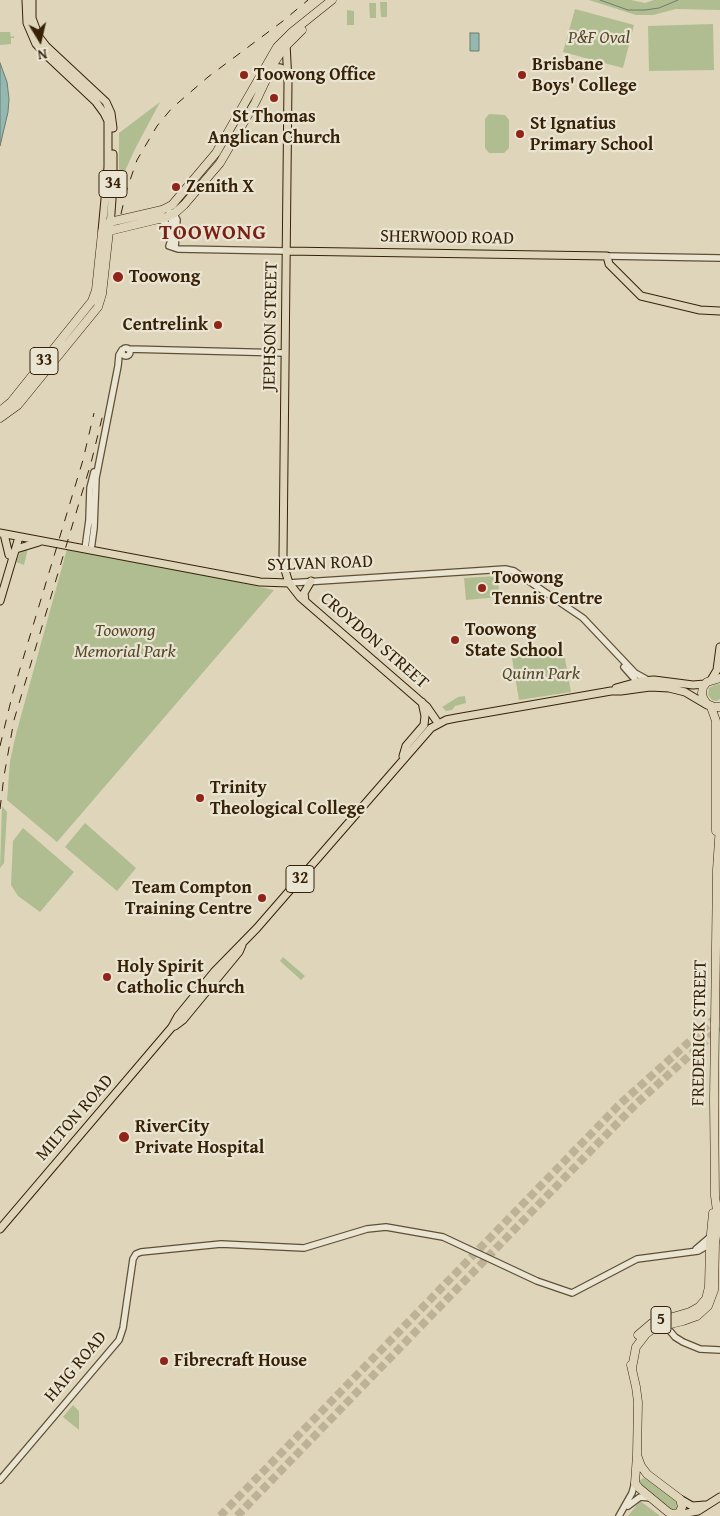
<!DOCTYPE html>
<style>
body{margin:0}
#map{position:relative;width:720px;height:1516px;overflow:hidden;background:#ded5ba;font-family:"Gentium Book Plus",serif}
canvas{display:block}
.north{position:absolute;left:15px;top:15px;width:50px;height:50px;-webkit-text-stroke:4px #eae4d2;paint-order:stroke;rotate:171deg;font-size:14px;font-weight:700;line-height:20px;text-align:center;color:#372207}
.north::after{content:'';display:block;margin:auto;width:18px;height:22px;background:#372207;clip-path:polygon(50% 0,100% 100%,50% 72%,0 100%)}
</style>
<div id="map">
<canvas width="720" height="1516"></canvas>
<div class="north">N</div>
</div>
<script>
const ctx = document.querySelector('canvas').getContext('2d');
ctx.lineJoin = 'round';
function paint(path, color) { ctx.fillStyle = color; ctx.fill(path, 'evenodd'); }
const poly = rows => new Path2D(rows.map(r => 'M' + r).join(''));
function stroke(path, color, width, dash) { ctx.strokeStyle = color; ctx.lineWidth = width; ctx.lineCap = dash ? 'butt' : 'round'; ctx.setLineDash(dash || []); ctx.stroke(path); }
function drawText(font, color, halo, rows, align = 'center') {
  ctx.font = font + ' "Gentium Book Plus",serif'; ctx.lineWidth = 4.5; ctx.setLineDash([]); ctx.textBaseline = 'middle'; ctx.strokeStyle = halo; ctx.fillStyle = color; for (const [text, x, y, turn = 0] of rows) {
    ctx.save(); ctx.translate(x, y); ctx.rotate((+turn || 0) * Math.PI / 180); ctx.textAlign = isNaN(turn) ? turn : align; if (halo) ctx.strokeText(text, 0, 0); ctx.fillText(text, 0, 0); ctx.restore();
  }
}
const green = poly([
 [589,0,631,0,645,3,654,0,720,0,720,10,676,9,653,15,636,15],
 [380,2,387,2,387,17,381,17],
 [369,3,376,3,376,18,370,18],
 [575,9,634,25,623,68,563,52],
 [347,10,354,11,354,25,347,25],
 [713,24,714,70,649,71,648,26],
 [0,32,10,32,11,37,14,36,14,38,11,38,11,44,0,45],
 [160,102,135,149,119,184,119,133],
 [489,114,505,115,509,120,509,148,504,153,489,153,485,148,485,119],
 [28,548,24,565,16,562,20,552],
 [67,549,173,568,274,590,57,842,7,800,10,761,16,734],
 [498,576,499,597,466,600,464,578],
 [563,648,571,692,519,700,512,658],
 [720,684,720,699,717,701,712,700,708,695,709,688,714,685],
 [465,696,466,703,455,706,452,710,446,711,442,707,458,697],
 [2,806,7,812,4,863,0,868],
 [85,823,136,868,117,891,65,847],
 [23,828,74,872,40,912,18,896,11,885,13,841],
 [283,957,305,976,301,980,280,961],
 [73,1405,79,1411,79,1430,63,1417],
 [646,1477,678,1502,679,1508,674,1512,641,1488,639,1482,640,1480],
 [640,1501,659,1515,659,1516,628,1516]
]);
const water = poly([
 [470,33,479,33,479,51,470,51,470,33],
 [0,63,7,82,9,99,8,112,0,146,0,63]
]);
const stream = poly([
 [600,0,628,10,645,10,659,8,678,0]
]);
const highwayTunnel = poly([
 [220,1516,620,1104,720,1014],
 [237,1516,637,1103,720,1028]
]);
const minor = poly([
 [169,212,172,222,171,240,169,246,178,249,286,251],
 [173,212,177,220,175,248],
 [159,219,167,224,170,232],
 [607,256,720,258],
 '122 352a4 4 0 1 1 8 0a4 4 0 1 1-8 0Z',
 [128,349,285,353],
 [85,549,89,520,90,488,94,472],
 [91,550,94,528,96,478,118,366,119,355,122,350],
 [289,583,475,571,505,569,514,571,583,618,635,673,646,679],
 [624,667,639,684],
 [696,1249,710,1237],
 [665,1325,675,1337,683,1342,700,1349,720,1350],
 [0,1480,119,1340,123,1328,133,1259,136,1254,141,1252,221,1244,304,1248,367,1229,386,1227,443,1237,537,1281,572,1293,637,1259,698,1251,710,1244],
 [628,1506,640,1497,651,1498],
 [619,1516,632,1493,635,1482]
]);
const major = poly([
 [26,0,27,23,36,44,46,55,96,102,104,113,108,121,108,167,102,231],
 [32,0,32,18,39,37,46,46,106,102,111,113,113,128],
 [286,43,288,82,283,556,285,570,289,583,300,597,427,707,438,723],
 [272,67,281,68,288,73],
 [110,226,113,186,113,154],
 [286,251,607,256,609,264,641,296,700,310,720,311],
 [0,533,260,582,289,583],
 [4,534,9,555],
 [16,549,39,542],
 [0,601,19,537],
 [305,601,304,593,311,581],
 [711,680,717,670,720,647],
 [616,688,641,681,654,680,693,685,705,684],
 [403,756,406,746,424,725,425,716,422,702],
 [175,1026,183,1020,239,952,242,945],
 [0,1229,172,1027,178,1016,214,972,257,928,431,728,446,720,456,718,611,691,621,691,650,687,669,688,685,692,707,705],
 [680,1499,692,1506,705,1505],
 [680,1513,682,1514,698,1511,720,1497]
]);
const highway = poly([
 [0,411,11,402,92,301,96,290,102,233,104,225,110,222,162,210,172,205,216,153,277,47,292,32,332,0],
 [0,418,18,405,98,307,102,294,109,231,167,217,175,213,184,205,220,163,255,103,274,63,283,49,302,30],
 [720,678,707,682,703,687,702,693,703,698,707,704,714,707,720,707],
 [711,707,716,721,716,831],
 [638,1335,652,1323,690,1312,699,1307,706,1299,709,1287,710,1244,713,1213],
 [631,1365,636,1387,638,1402,637,1455,635,1483,639,1488,668,1512,672,1514,679,1513,682,1507,680,1499,647,1474,641,1466,637,1455],
 [632,1368,636,1347,646,1334,654,1328,683,1321,697,1316,708,1306,714,1290,715,1244,718,1219,715,1196,714,1099,717,870,720,825]
]);
const rail = poly([
 [121,214,126,192,137,160,157,126,172,108,208,77,283,21,308,0],
 [0,746,13,692,83,460,94,413],
 [0,809,4,776,14,720,91,463,103,414]
]);
const markers = [
 [244,75,5,"#8f2418"],
 [522,75,5,"#8f2418"],
 [274,98,5,"#8f2418"],
 [520,134,5,"#8f2418"],
 [176,187,5,"#8f2418"],
 [118,277,6,"#8f2418"],
 [218,325,5,"#8f2418"],
 [482,588,5,"#8f2418"],
 [455,640,5,"#8f2418"],
 [200,798,5,"#8f2418"],
 [262,898,5,"#8f2418"],
 [107,977,5,"#8f2418"],
 [124,1137,6,"#8f2418"],
 [164,1361,5,"#8f2418"]
];
const shields = [
 [113,184,28],
 [44,361,28],
 [300,879,28],
 [661,1320,20]
];
const shieldNames = [
 ["34",113,184],
 ["33",44,361],
 ["32",300,879],
 ["5",661,1320]
];
const parkNames = [
 ["P&F Oval",599,38],
 ["Toowong",125,631],
 ["Memorial Park",125,652],
 ["Quinn Park",541,674]
];
const poiNames = [
 ["Brisbane",532,65],
 ["Boys' College",532,86],
 ["Toowong Office",254,75],
 ["St Thomas",274,117,"center"],
 ["Anglican Church",274,138,"center"],
 ["St Ignatius",530,124],
 ["Primary School",530,145],
 ["Zenith X",186,187],
 ["Toowong",129,277],
 ["Centrelink",208,325,"right"],
 ["Toowong",492,578],
 ["Tennis Centre",492,599],
 ["Toowong",465,630],
 ["State School",465,651],
 ["Trinity",210,788],
 ["Theological College",210,809],
 ["Team Compton",252,888,"right"],
 ["Training Centre",252,909,"right"],
 ["Holy Spirit",117,967],
 ["Catholic Church",117,988],
 ["RiverCity",135,1127],
 ["Private Hospital",135,1148],
 ["Fibrecraft House",174,1361]
];
const streetNames = [
 ["SHERWOOD ROAD",447,238,1],
 ["JEPHSON STREET",271,326,-89],
 ["SYLVAN ROAD",320,564,-2],
 ["CROYDON STREET",374,641,41],
 ["FREDERICK STREET",700,1033,-89],
 ["MILTON ROAD",75,1118,-49],
 ["HAIG ROAD",76,1367,-50]
];
const districtNames = [
 ["TOOWONG",213,233]
];
paint(green, '#b0bd91');
paint(water, '#93b8b2');
stroke(water, '#6e7c6e', 1);
stroke(stream, '#6e7c6e', 1);
stroke(highwayTunnel, '#bdb196', 8, [8, 4]);
stroke(minor, '#614f34', 8);
stroke(major, '#372207', 9);
stroke(highway, '#372207', 9);
stroke(minor, '#eae4d2', 5.5);
stroke(major, '#ded5ba', 7);
stroke(highway, '#ded5ba', 8);
stroke(rail, '#372207', 1, [9, 9]);
for (const [x, y, r, color] of markers) { const dot = new Path2D(); dot.arc(x, y, r, 0, 2 * Math.PI); ctx.fillStyle = color; ctx.fill(dot); stroke(dot, '#eae4d2', 2); }
for (const [x, y, w] of shields) { const box = new Path2D(); box.roundRect(x - w / 2, y - 13.5, w, 27, 4); ctx.fillStyle = '#eae4d2'; ctx.fill(box); stroke(box, '#372207', 1); }
drawText('bold 16px', '#372207', null, shieldNames);
drawText('italic 18px', '#55492a', '#eae4d2', parkNames);
drawText('bold 18px', '#372207', '#eae4d2', poiNames, 'left');
drawText('18px', '#372207', '#eae4d2', streetNames);
ctx.letterSpacing = '1px';
drawText('bold 22px', '#7a1f14', '#eae4d2', districtNames);
ctx.letterSpacing = '0px';
</script>
